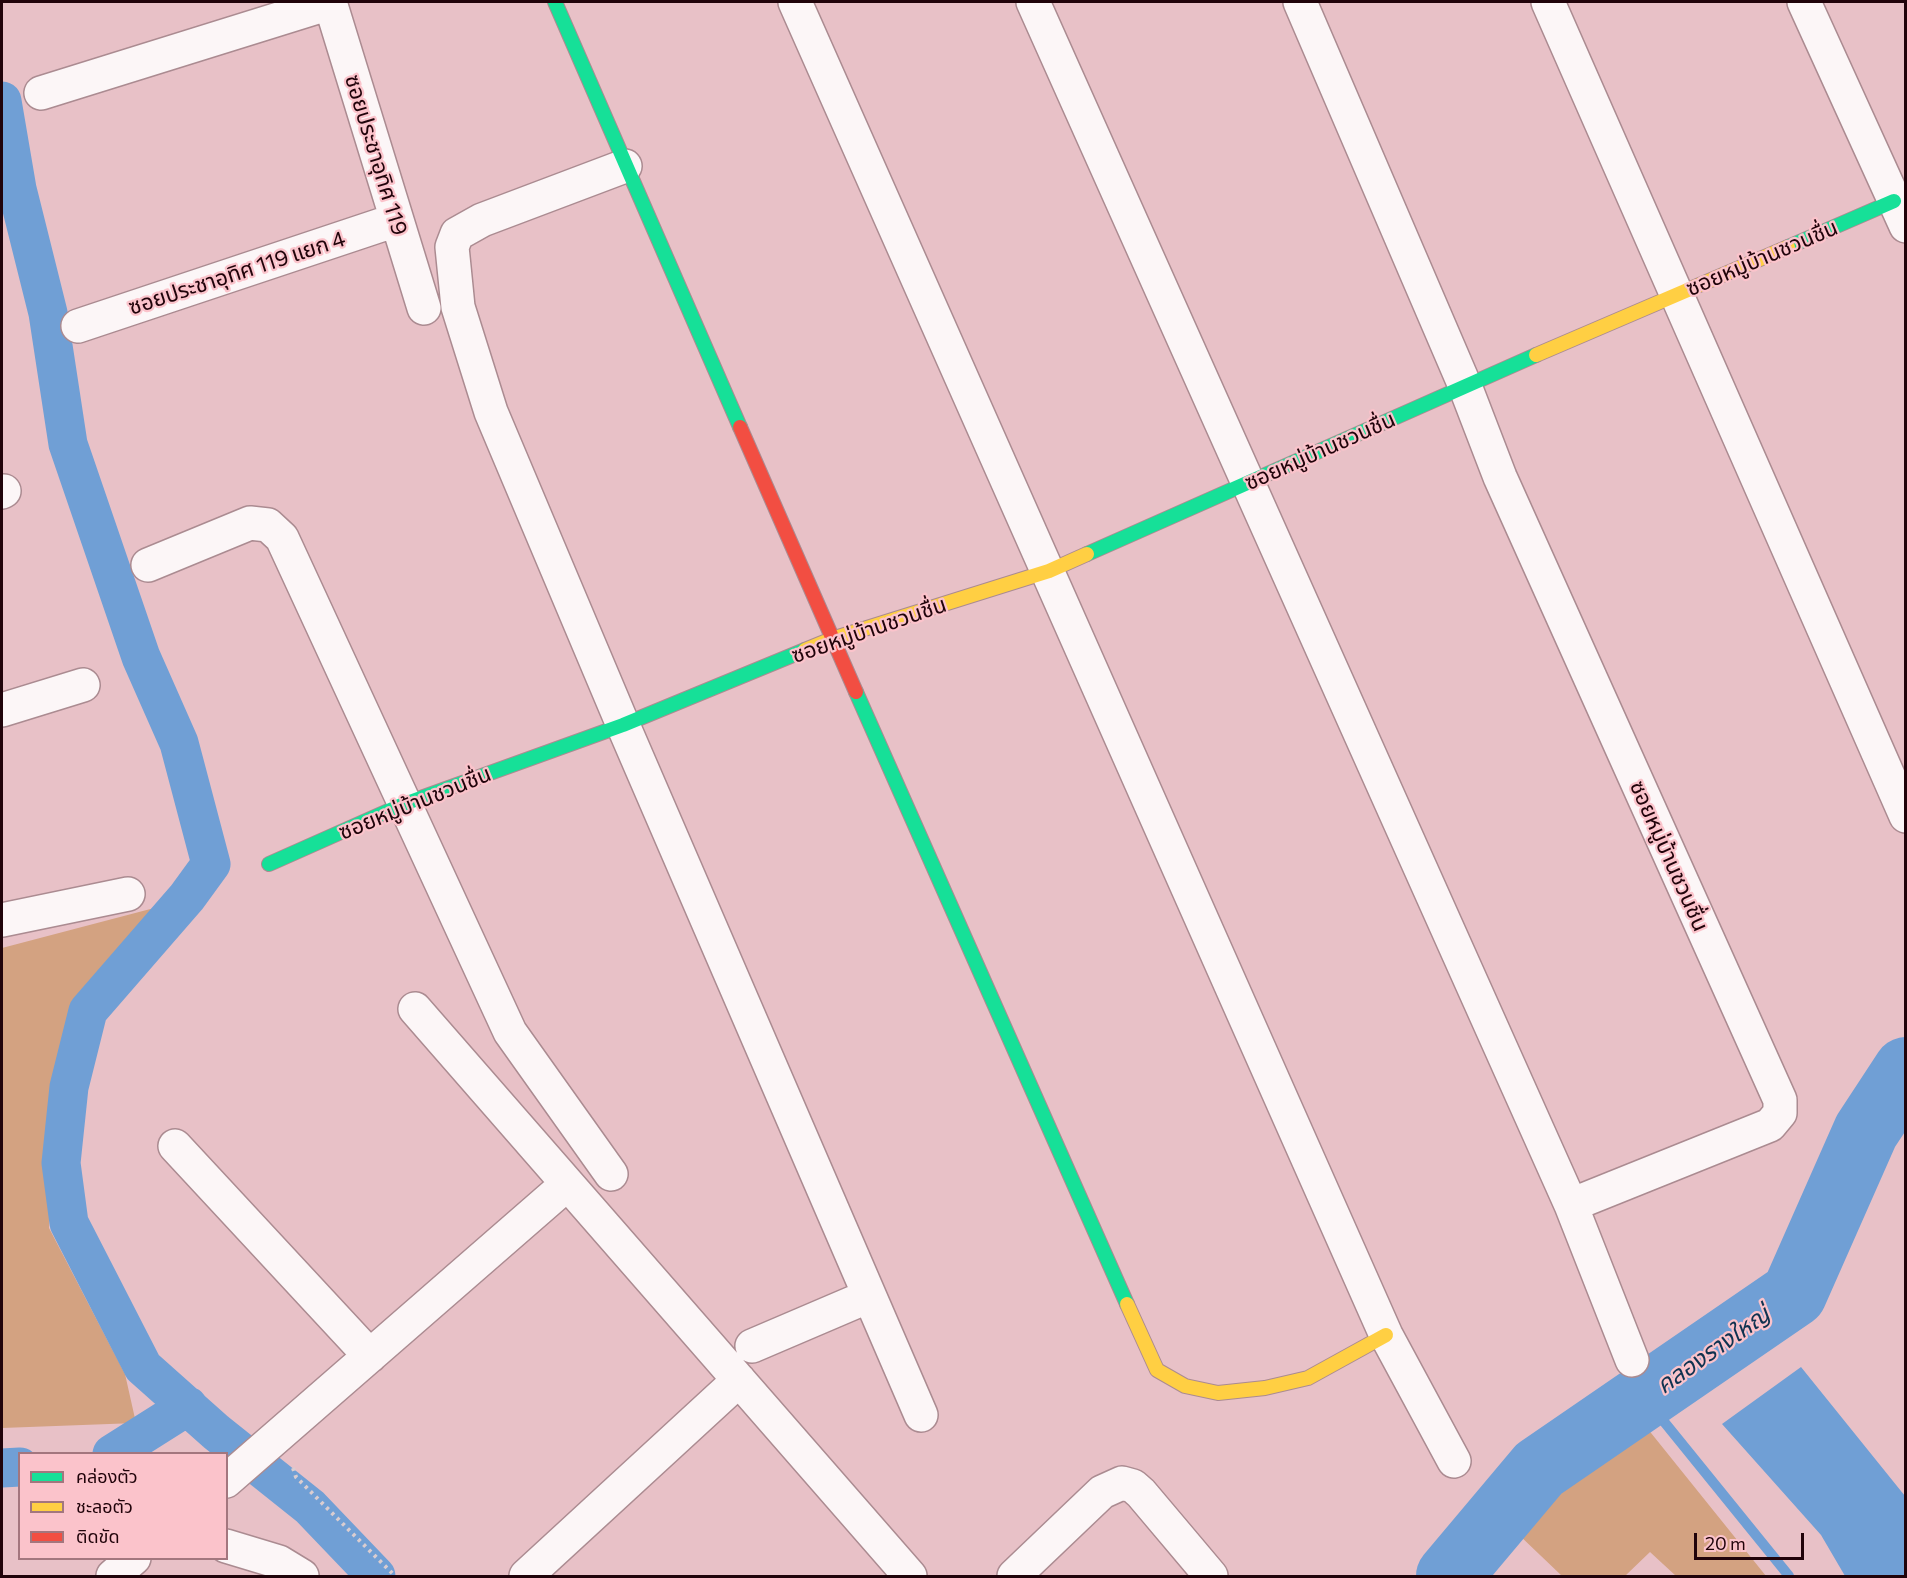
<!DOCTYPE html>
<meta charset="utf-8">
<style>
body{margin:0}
#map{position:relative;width:1907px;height:1578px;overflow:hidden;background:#e8c1c7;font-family:Commissioner,"Noto Sans Thai",sans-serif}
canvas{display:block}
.frame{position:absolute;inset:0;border:3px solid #20030a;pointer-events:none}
.legend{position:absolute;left:18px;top:1452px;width:210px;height:108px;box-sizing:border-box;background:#fbc3cb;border:2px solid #a3767e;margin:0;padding:8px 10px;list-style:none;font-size:18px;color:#20030a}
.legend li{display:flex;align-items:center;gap:12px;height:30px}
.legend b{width:30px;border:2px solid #a3767e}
.scale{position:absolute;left:1694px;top:1533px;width:110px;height:27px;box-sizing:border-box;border:3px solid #20030a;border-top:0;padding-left:8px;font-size:18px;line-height:21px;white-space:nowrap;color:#20030a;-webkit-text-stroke:4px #fbc3cb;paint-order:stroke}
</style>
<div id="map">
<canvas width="1907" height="1578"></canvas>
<div class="frame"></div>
<ul class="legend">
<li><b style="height:8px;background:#16e098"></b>คล่องตัว</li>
<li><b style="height:8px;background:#ffcf43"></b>ชะลอตัว</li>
<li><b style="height:8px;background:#f24e42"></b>ติดขัด</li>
</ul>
<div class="scale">20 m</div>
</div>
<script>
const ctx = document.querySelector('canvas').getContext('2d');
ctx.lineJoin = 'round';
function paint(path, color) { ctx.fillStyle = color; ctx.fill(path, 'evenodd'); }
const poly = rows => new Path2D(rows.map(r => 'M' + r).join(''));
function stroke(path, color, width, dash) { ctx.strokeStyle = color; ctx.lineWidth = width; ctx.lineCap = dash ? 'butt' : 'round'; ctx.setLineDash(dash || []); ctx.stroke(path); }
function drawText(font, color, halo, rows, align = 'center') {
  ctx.font = font + ' Commissioner,"Noto Sans Thai",sans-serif'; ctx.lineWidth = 4.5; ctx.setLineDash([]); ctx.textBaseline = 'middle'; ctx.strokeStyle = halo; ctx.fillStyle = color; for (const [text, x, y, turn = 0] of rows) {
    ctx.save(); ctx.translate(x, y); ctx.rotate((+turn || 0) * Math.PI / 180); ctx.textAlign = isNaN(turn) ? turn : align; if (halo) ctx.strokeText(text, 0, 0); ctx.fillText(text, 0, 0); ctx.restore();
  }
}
const green = poly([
 [158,907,78,999,54,1114,49,1228,125,1374,136,1423,2,1428,2,948],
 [1639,1418,1766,1576,1676,1576,1650,1552,1625,1576,1562,1576,1518,1534,1566,1466]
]);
const water = poly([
 [1801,1367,1905,1496,1905,1576,1845,1576,1821,1535,1722,1424]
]);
const stream = poly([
 [1644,1397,1789,1576]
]);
const canal = poly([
 [2,101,17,189,48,313,68,444,141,657,179,743,211,864,187,897,88,1011,69,1087,61,1163,69,1223,143,1367,216,1432,310,1507,376,1576],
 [112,1454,188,1406],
 [2,1468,20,1467]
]);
const river = poly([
 [1449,1576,1539,1469,1794,1294,1866,1131,1906,1070]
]);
const path = poly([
 [293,1468,296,1477,395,1576]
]);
const street = poly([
 [330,2,424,308],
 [795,2,1386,1335,1454,1461],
 [1033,2,1571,1205,1632,1360],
 [1300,2,1465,386,1500,477,1780,1100,1780,1113,1770,1125,1571,1205],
 [1548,2,1906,816],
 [1804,2,1906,226],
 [41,93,330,3],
 [625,166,482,220,457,234,452,247,458,307,491,412,623,725,921,1415],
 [78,326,396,220],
 [2,492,4,491],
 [148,565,250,523,268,525,282,538,510,1032,611,1174],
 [2,710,83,685],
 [2,920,128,894],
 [415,1009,910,1576],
 [175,1146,370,1356],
 [752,1346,869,1296],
 [226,1481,566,1185],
 [226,1546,279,1562,302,1576],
 [113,1576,134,1558],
 [526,1576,739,1380],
 [1014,1576,1102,1492,1122,1483,1133,1486,1141,1493,1211,1576]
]);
const fast = poly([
 [555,2,740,427],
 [1788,247,1894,201],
 [1087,554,1536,355],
 [856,692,1127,1304],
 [269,864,404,804,623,725,805,650]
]);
const slow = poly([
 [1536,355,1788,247],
 [805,650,832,639,1049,571,1087,554],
 [1127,1304,1157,1370,1185,1386,1218,1393,1265,1388,1308,1378,1386,1335]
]);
const jam = poly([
 [740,427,856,692]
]);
const streetNames = [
 ["ซอยประชาอุทิศ 119",376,155,73],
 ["ซอยหมู่บ้านชวนชื่น",1762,258,-23],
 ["ซอยประชาอุทิศ 119 แยก 4",237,273,-18],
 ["ซอยหมู่บ้านชวนชื่น",1320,451,-24],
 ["ซอยหมู่บ้านชวนชื่น",869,630,-19],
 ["ซอยหมู่บ้านชวนชื่น",415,803,-22],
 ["ซอยหมู่บ้านชวนชื่น",1669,856,66]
];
const waterNames = [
 ["คลองรางใหญ่",1713,1350,-35]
];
paint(green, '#d3a281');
paint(water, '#709fd5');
stroke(stream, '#709fd5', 10);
stroke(canal, '#709fd5', 39);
stroke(river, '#709fd5', 66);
stroke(street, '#ab8b91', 36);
stroke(fast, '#ab8b91', 16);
stroke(slow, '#ab8b91', 16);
stroke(jam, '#ab8b91', 16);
stroke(path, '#dacdd0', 4, [3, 4.5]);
stroke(street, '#fcf6f7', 33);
stroke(fast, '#16e098', 14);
stroke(slow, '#ffcf43', 14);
stroke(jam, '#f24e42', 14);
drawText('22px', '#20030a', '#fbc3cb', streetNames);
drawText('italic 24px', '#0f3250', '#fbc3cb', waterNames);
</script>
